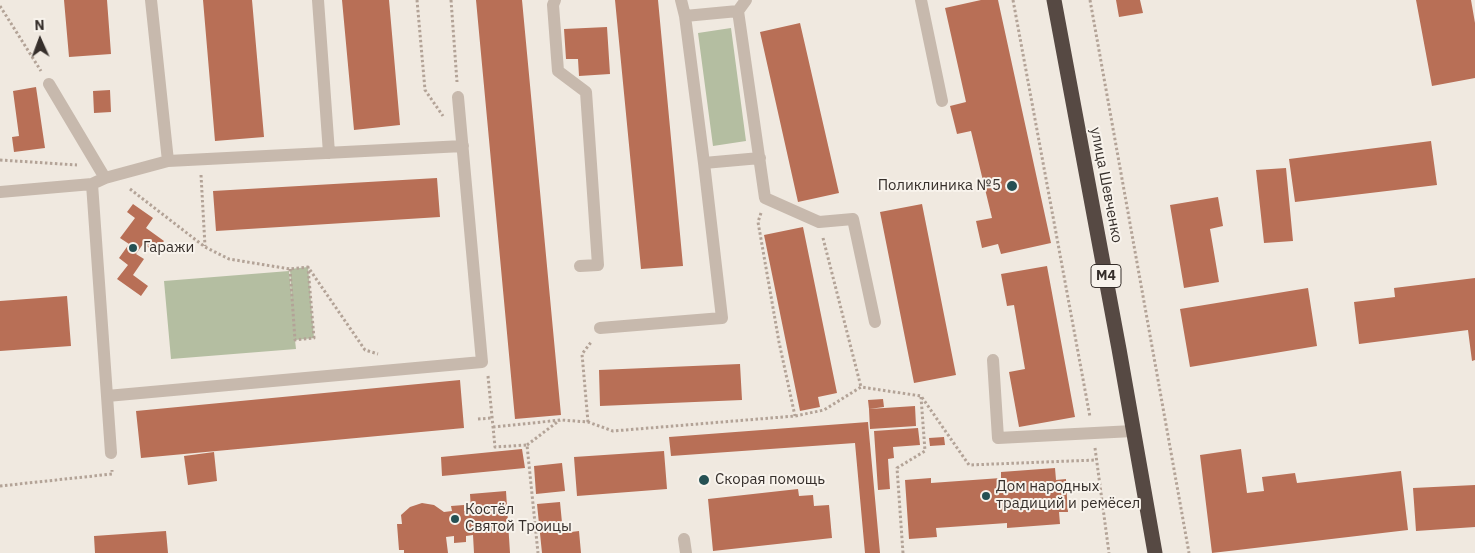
<!DOCTYPE html>
<meta charset="utf-8">
<style>
body{margin:0}
#map{position:relative;width:1475px;height:553px;overflow:hidden;background:#f0e9e0;font-family:"IBM Plex Sans",sans-serif}
canvas{display:block}
.north{position:absolute;left:15px;top:15px;width:50px;height:50px;-webkit-text-stroke:4px #f8f3ec;paint-order:stroke;rotate:358deg;font-size:14px;font-weight:700;line-height:20px;text-align:center;color:#362f2b}
.north::after{content:'';display:block;margin:auto;width:18px;height:22px;background:#362f2b;clip-path:polygon(50% 0,100% 100%,50% 72%,0 100%)}
</style>
<div id="map">
<canvas width="1475" height="553"></canvas>
<div class="north">N</div>
</div>
<script>
const ctx = document.querySelector('canvas').getContext('2d');
ctx.lineJoin = 'round';
function paint(path, color) { ctx.fillStyle = color; ctx.fill(path, 'evenodd'); }
const poly = rows => new Path2D(rows.map(r => 'M' + r).join(''));
function stroke(path, color, width, dash) { ctx.strokeStyle = color; ctx.lineWidth = width; ctx.lineCap = dash ? 'butt' : 'round'; ctx.setLineDash(dash || []); ctx.stroke(path); }
function drawText(font, color, halo, rows, align = 'center') {
  ctx.font = font + ' "IBM Plex Sans",sans-serif'; ctx.lineWidth = 4; ctx.setLineDash([]); ctx.textBaseline = 'middle'; ctx.strokeStyle = halo; ctx.fillStyle = color; for (const [text, x, y, turn = 0] of rows) {
    ctx.save(); ctx.translate(x, y); ctx.rotate((+turn || 0) * Math.PI / 180); ctx.textAlign = isNaN(turn) ? turn : align; if (halo) ctx.strokeText(text, 0, 0); ctx.fillText(text, 0, 0); ctx.restore();
  }
}
const green = poly([
 [731,28,746,141,713,146,698,33],
 [308,267,314,338,295,340,296,349,171,359,164,281,289,271,292,300,290,269]
]);
const building = poly([
 [64,0,107,0,111,54,69,57],
 [203,0,252,0,264,137,215,141],
 [342,0,389,0,400,125,354,130],
 [476,0,522,0,561,415,515,419],
 [615,0,658,0,683,266,641,269],
 [981,0,998,0,1051,243,1001,254,998,244,982,248,976,221,992,218,971,131,957,134,950,106,966,102,945,8],
 [1116,0,1140,0,1143,13,1119,17],
 [1416,0,1471,0,1475,23,1475,78,1432,86],
 [800,23,839,193,798,202,760,32],
 [607,27,610,74,579,76,578,59,566,59,564,29],
 [36,87,45,148,14,152,12,137,19,136,13,91],
 [110,90,111,112,94,113,93,91],
 [1431,141,1437,185,1295,202,1289,159],
 [1286,168,1293,241,1264,243,1256,170],
 [437,178,440,217,216,231,213,191],
 [1218,197,1223,226,1210,229,1219,282,1184,288,1170,205],
 [133,204,153,218,146,228,164,241,155,252,143,244,136,254,144,259,133,275,148,286,141,296,117,279,128,265,119,258,129,244,120,238,135,218,127,212],
 [922,204,956,375,914,383,880,212],
 [803,227,837,393,818,397,820,407,800,411,764,235],
 [1047,266,1075,417,1019,427,1009,372,1025,369,1014,305,1007,306,1001,274],
 [1475,278,1475,360,1472,361,1468,330,1359,344,1354,302,1395,297,1394,288],
 [1308,288,1317,346,1190,367,1180,309],
 [67,296,71,346,0,351,0,301],
 [740,364,742,400,600,406,599,370],
 [460,380,464,428,141,458,136,411],
 [883,399,884,407,869,409,868,400],
 [915,406,916,426,870,429,869,409],
 [868,422,880,553,865,553,855,443,671,456,669,437],
 [918,428,920,445,893,447,894,458,888,459,890,489,878,490,874,431],
 [944,437,945,445,930,446,929,438],
 [522,449,525,468,442,476,441,457],
 [1241,449,1247,493,1264,491,1262,477,1295,473,1297,483,1401,471,1408,530,1212,553,1200,455],
 [664,451,667,489,577,496,574,457],
 [214,452,217,481,188,485,184,456],
 [562,463,565,491,536,494,534,466],
 [1055,468,1056,480,1066,479,1066,483,1068,512,1059,512,1060,524,1007,528,1007,523,936,528,937,537,909,539,905,480,931,478,931,483,1001,478,1001,472],
 [1475,485,1475,527,1416,531,1413,488],
 [798,489,799,496,813,495,814,506,829,505,832,538,713,551,708,499],
 [506,491,510,553,474,553,473,535,466,536,466,542,454,543,454,536,446,537,448,553,404,553,404,550,399,550,397,524,402,524,401,515,410,507,422,503,434,505,444,512,452,511,451,506,464,505,464,511,471,510,470,494],
 [560,502,563,533,579,531,581,553,542,553,537,504],
 [166,531,168,553,95,553,94,536]
]);
const path = poly([
 [417,0,425,90,443,116],
 [451,0,457,82],
 [1013,0,1090,417],
 [1090,0,1189,553],
 [0,6,41,71],
 [0,160,77,165],
 [201,175,205,246],
 [130,189,205,247,229,259,290,269,308,267,365,350,378,354],
 [761,213,758,222,779,342,795,416],
 [823,238,861,387],
 [290,269,295,340,314,338,308,267],
 [488,376,495,447,527,445,538,553],
 [478,419,492,418],
 [588,422,582,354,592,341],
 [493,427,561,420,588,422,613,431,795,416,824,410,861,387,921,396,969,465,1096,460],
 [527,445,560,420],
 [1095,448,1109,553],
 [0,486,112,474,112,470],
 [903,553,897,468,925,451,921,397]
]);
const lane = poly([
 [151,0,168,161,463,146],
 [318,0,329,153],
 [555,0,553,5,558,71,586,92,598,265,580,266],
 [921,0,942,101],
 [738,11,765,198,819,222,853,219,875,322],
 [685,16,738,11,746,0],
 [49,84,105,178],
 [168,161,105,178,92,184,107,396,482,362,458,97],
 [704,163,760,158],
 [0,192,92,184],
 [600,328,722,318,704,163,685,16,681,0],
 [993,360,998,438,1133,431],
 [107,396,111,453],
 [684,539,686,553]
]);
const highway = poly([
 [1054,0,1119,349,1155,553]
]);
const markers = [
 [1012,186,6,"#255053"],
 [133,248,5,"#255053"],
 [704,480,6,"#255053"],
 [986,496,5,"#255053"],
 [455,519,5,"#255053"]
];
const shields = [
 [1106,276,30]
];
const shieldNames = [
 ["M4",1106,276]
];
const streetNames = [
 ["улица Шевченко",1106,185,79]
];
const poiNames = [
 ["Поликлиника №5",1001,186,"right"],
 ["Гаражи",143,248],
 ["Скорая помощь",715,480],
 ["Дом народных",996,487],
 ["традиций и ремёсел",996,504],
 ["Костёл",465,510],
 ["Святой Троицы",465,527]
];
paint(green, '#b4bea1');
paint(building, '#b86f56');
stroke(path, '#b3a397', 3, [2.5, 2.5]);
stroke(lane, '#c7b9ad', 12);
stroke(highway, '#564943', 15);
for (const [x, y, r, color] of markers) { const dot = new Path2D(); dot.arc(x, y, r, 0, 2 * Math.PI); ctx.fillStyle = color; ctx.fill(dot); stroke(dot, '#f8f3ec', 2); }
for (const [x, y, w] of shields) { const box = new Path2D(); box.roundRect(x - w / 2, y - 11.5, w, 23, 4); ctx.fillStyle = '#f8f3ec'; ctx.fill(box); stroke(box, '#362f2b', 1); }
drawText('bold 14px', '#362f2b', null, shieldNames);
drawText('15px', '#362f2b', '#f8f3ec', streetNames);
drawText('15px', '#362f2b', '#f8f3ec', poiNames, 'left');
</script>
